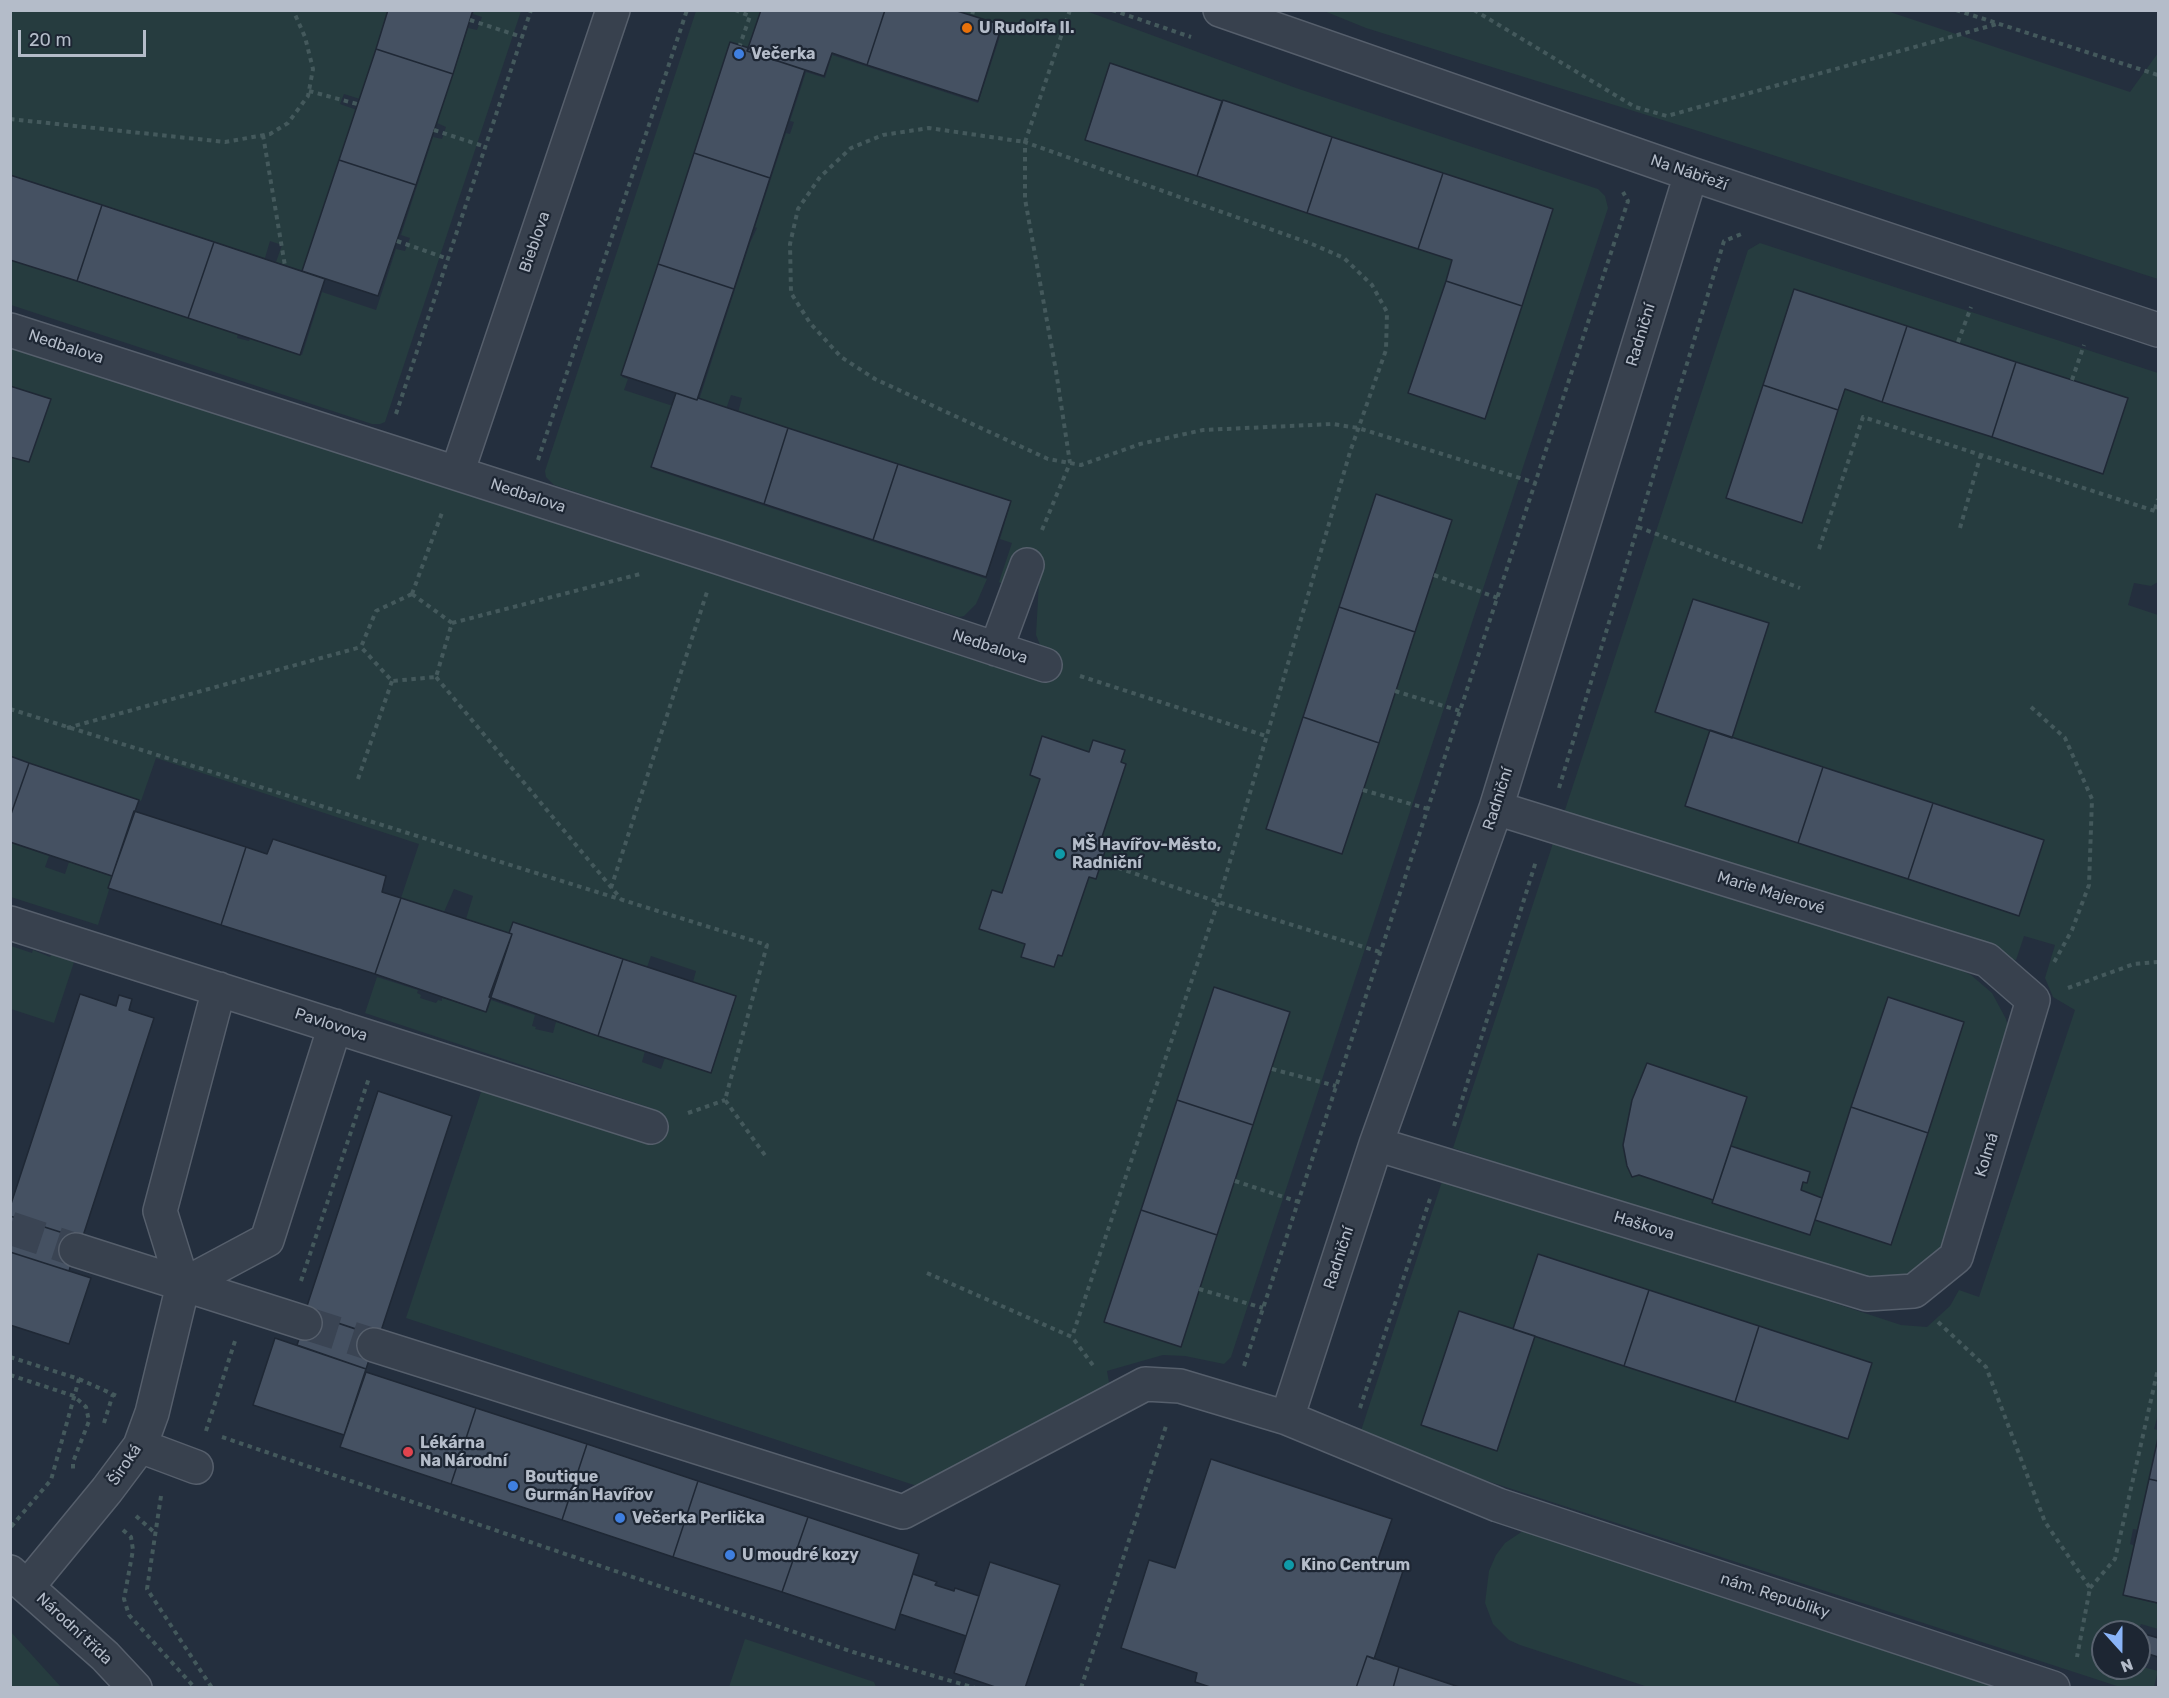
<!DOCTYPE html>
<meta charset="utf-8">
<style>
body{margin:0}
#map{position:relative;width:2169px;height:1698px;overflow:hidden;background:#242f3e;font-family:Rubik,sans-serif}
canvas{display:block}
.frame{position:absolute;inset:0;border:12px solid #b4bcc9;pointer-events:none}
.north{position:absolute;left:2091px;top:1620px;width:60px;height:60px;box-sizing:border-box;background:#1d2633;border:2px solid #59626f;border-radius:50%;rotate:159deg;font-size:16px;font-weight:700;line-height:24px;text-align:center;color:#b4bcc9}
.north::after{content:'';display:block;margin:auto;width:21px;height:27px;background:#8ab4f8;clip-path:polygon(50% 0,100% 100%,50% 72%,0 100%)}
.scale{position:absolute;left:18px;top:30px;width:128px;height:27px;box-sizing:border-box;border:3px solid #b4bcc9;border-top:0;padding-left:8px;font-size:18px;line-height:21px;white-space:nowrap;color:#b4bcc9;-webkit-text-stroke:4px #1d2633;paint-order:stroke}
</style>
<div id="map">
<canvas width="2169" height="1698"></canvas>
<div class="frame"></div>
<div class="north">N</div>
<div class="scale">20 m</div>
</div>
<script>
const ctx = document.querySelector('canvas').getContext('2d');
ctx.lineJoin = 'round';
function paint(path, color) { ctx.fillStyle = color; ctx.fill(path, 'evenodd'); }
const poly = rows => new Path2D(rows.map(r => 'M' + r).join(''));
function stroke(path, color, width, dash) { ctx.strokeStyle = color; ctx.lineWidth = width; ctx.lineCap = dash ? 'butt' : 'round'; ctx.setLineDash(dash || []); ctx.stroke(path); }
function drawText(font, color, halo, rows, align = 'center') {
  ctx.font = font + ' Rubik,sans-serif'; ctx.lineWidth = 4.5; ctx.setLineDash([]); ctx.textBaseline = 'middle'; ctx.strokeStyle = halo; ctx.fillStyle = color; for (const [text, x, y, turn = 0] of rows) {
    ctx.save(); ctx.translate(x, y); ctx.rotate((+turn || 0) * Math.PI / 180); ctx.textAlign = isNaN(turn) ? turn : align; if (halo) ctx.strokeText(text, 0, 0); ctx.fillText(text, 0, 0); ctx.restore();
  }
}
const green = poly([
 [10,11,389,11,360,99,344,94,340,104,357,110,304,271,276,262,282,245,270,241,265,258,11,175],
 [474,11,521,11,385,422,380,424,372,424,11,305,11,260,238,334,237,338,249,341,250,338,300,355,302,355,322,292,376,310,396,249,405,251,410,238,401,235,433,137,442,139,446,127,437,123,468,28,477,30,482,17,473,14],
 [696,11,762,11,749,50,731,43,714,96,712,96,710,107,622,377,628,379,624,390,673,406,653,469,987,579,976,604,964,616,959,617,554,485,546,477,545,471],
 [954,11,1086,11,1296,88,1598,189,1605,196,1608,208,1231,1357,1224,1364,1185,1356,1163,1355,1107,1371,1110,1388,923,1486,914,1485,406,1318,482,1089,646,1143,657,1110,365,1013,377,977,418,990,417,993,421,995,420,998,436,1003,438,1000,442,1001,442,998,487,1012,491,1000,535,1015,532,1026,536,1027,535,1029,553,1033,556,1022,645,1051,642,1062,661,1069,665,1058,711,1073,736,996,693,982,696,971,651,956,647,967,513,922,509,933,466,919,473,896,454,889,444,912,401,898,419,844,156,758,141,801,11,758,11,341,1047,682,1055,661,1043,652,1036,635,1040,564,1019,557,1002,584,999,582,1012,543,1000,539,1011,502,738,413,742,398,731,395,726,409,699,400,750,243,757,228,755,227,786,133,790,134,794,122,790,121,806,72,825,78,832,55,978,103,1003,27],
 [1324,11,1887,11,2130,92,2158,53,2158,279,1695,130,1366,28],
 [1760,243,2158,373,2158,582,2151,586,2134,583,2128,605,2158,615,2158,1414,2154,1429,2158,1430,2158,1444,2139,1530,2133,1529,2130,1544,2136,1546,2125,1596,2158,1604,2158,1629,2141,1624,2138,1632,2103,1632,2103,1668,2139,1668,2139,1666,2158,1671,2154,1687,2120,1687,1383,1447,1359,1437,1444,1175,1901,1325,1927,1327,1950,1306,1959,1290,1979,1297,2075,1010,2053,997,2045,978,2055,945,2024,936,2016,960,2007,958,1564,813,1748,250],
 [1555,837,1958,969,1971,975,1992,993,2006,1019,2009,1031,1944,1242,1939,1251,1911,1274,1889,1282,1852,1279,1453,1148],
 [11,843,49,856,45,867,65,874,69,862,113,877,98,925,11,897],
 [11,946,32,953,33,950,50,957,54,949,76,956,54,1023,11,1009],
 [1532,1528,2043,1687,1648,1687,1520,1645,1509,1640,1493,1624,1485,1603,1489,1571,1496,1555,1505,1543,1523,1531],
 [11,1632,61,1687,11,1687],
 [745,1639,874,1682,876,1687,729,1687]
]);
const building = poly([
 [388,10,473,10,453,74,376,49,388,10],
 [761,10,885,10,867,65,832,53,824,76,747,51,761,10],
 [885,10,954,10,1002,25,978,101,867,65,885,10],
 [730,42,749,48,747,51,805,70,770,178,694,153,730,42],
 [376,49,453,74,416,185,339,160,376,49],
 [1110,63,1222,101,1197,176,1085,140,1110,63],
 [1223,100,1332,137,1307,213,1197,176,1223,100],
 [1332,137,1443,173,1418,249,1307,213,1332,137],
 [694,153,770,178,734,289,658,264,694,153],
 [339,160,416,185,378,296,302,271,339,160],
 [1443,173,1553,209,1522,306,1446,281,1452,260,1418,249,1443,173],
 [10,175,102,205,77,281,10,260,10,175],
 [102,205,214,242,188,318,77,281,102,205],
 [214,242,325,279,300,355,188,318,214,242],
 [658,264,734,289,697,400,621,375,658,264],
 [1446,281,1522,306,1485,419,1408,393,1446,281],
 [1794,289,1907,326,1882,402,1845,389,1838,410,1763,385,1794,289],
 [1907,326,2016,362,1992,437,1882,402,1907,326],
 [2016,362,2128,398,2103,474,1992,437,2016,362],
 [1763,385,1838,410,1802,523,1726,498,1763,385],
 [10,386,51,399,29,462,10,457,10,386],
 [676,393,697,400,698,398,788,428,764,504,651,467,676,393],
 [788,428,898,464,873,540,764,504,788,428],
 [898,464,1011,501,986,577,873,540,898,464],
 [1376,494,1452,520,1415,632,1339,607,1376,494],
 [1693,599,1769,623,1732,738,1655,712,1693,599],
 [1339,607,1415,632,1379,743,1303,717,1339,607],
 [1303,717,1379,743,1342,854,1266,829,1303,717],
 [1710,730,1823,767,1798,843,1685,806,1710,730],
 [1042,736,1089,752,1093,740,1125,750,1121,762,1126,764,1100,843,1107,845,1096,879,1089,877,1062,956,1058,955,1054,967,1021,957,1025,944,979,929,992,890,1002,893,1040,779,1030,775,1042,736],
 [10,756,29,763,10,817,10,756],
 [29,763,139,800,112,876,10,842,10,817,29,763],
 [1823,767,1933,803,1908,879,1798,843,1823,767],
 [1933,803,2044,840,2019,916,1908,879,1933,803],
 [134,811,246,847,221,925,108,888,134,811],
 [273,839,386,876,382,892,401,898,375,974,221,925,246,847,267,854,273,839],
 [401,898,512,934,486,1012,375,974,401,898],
 [513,922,623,959,598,1036,489,997,512,934,509,933,513,922],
 [623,959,736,996,711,1073,598,1036,623,959],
 [1214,987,1290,1012,1253,1125,1177,1100,1214,987],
 [80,994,116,1006,119,995,132,999,129,1010,154,1018,82,1239,10,1216,10,1207,80,994],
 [1888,997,1964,1022,1928,1133,1851,1107,1888,997],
 [1647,1063,1747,1097,1713,1200,1639,1175,1632,1177,1627,1166,1623,1145,1632,1100,1647,1063],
 [378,1091,452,1116,379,1337,305,1312,378,1091],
 [1177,1100,1253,1125,1217,1235,1141,1210,1177,1100],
 [1851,1107,1928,1133,1891,1245,1815,1220,1851,1107],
 [1731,1146,1810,1172,1807,1183,1803,1182,1801,1190,1822,1198,1810,1235,1712,1203,1731,1146],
 [1141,1210,1217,1235,1181,1347,1104,1322,1141,1210],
 [10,1216,79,1238,69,1271,10,1252,10,1216],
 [10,1252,91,1278,69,1344,10,1325,10,1252],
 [1538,1254,1649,1290,1624,1366,1513,1329,1538,1254],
 [1649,1290,1759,1326,1735,1402,1624,1366,1649,1290],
 [1459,1311,1535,1336,1497,1451,1421,1425,1459,1311],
 [308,1313,377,1336,366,1369,297,1345,308,1313],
 [1759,1326,1872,1363,1848,1439,1735,1402,1759,1326],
 [275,1338,366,1369,344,1435,253,1405,275,1338],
 [366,1372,476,1408,451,1484,340,1447,366,1372],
 [476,1408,587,1444,562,1520,451,1484,476,1408],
 [2158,1438,2158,1481,2149,1479,2158,1438],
 [587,1444,698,1481,673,1557,562,1520,587,1444],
 [1211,1459,1392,1519,1378,1559,1404,1568,1374,1659,1367,1656,1356,1688,1213,1688,1195,1682,1197,1673,1121,1648,1149,1560,1175,1568,1211,1459],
 [2149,1479,2158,1481,2158,1603,2123,1595,2149,1479],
 [698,1481,808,1517,782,1592,673,1557,698,1481],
 [808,1517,919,1554,895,1630,782,1592,808,1517],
 [990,1562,1060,1585,1025,1688,998,1688,954,1673,990,1562],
 [913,1574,937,1582,935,1585,954,1591,955,1588,979,1596,966,1636,900,1614,913,1574],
 [2145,1634,2158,1638,2158,1657,2139,1651,2145,1634],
 [1367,1656,1399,1667,1393,1688,1356,1688,1367,1656],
 [1399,1667,1462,1688,1393,1688,1399,1667]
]);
const minorTunnel = poly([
 [10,1228,76,1250],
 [305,1323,374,1345]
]);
const path = poly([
 [735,10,750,16,740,45],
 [972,10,973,11,972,16],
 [1070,10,1025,142,929,128,883,135,851,148,820,177,798,209,790,244,791,293,810,323,841,357,875,379,1048,459,1081,465,1140,444,1203,430,1333,424,1358,428,1536,483],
 [1112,10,1191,37],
 [1474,10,1635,107,1667,116,1997,24],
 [1956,10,2158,75],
 [470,20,522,37],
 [309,91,357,104],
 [10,119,225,142,270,134,288,123,308,96,313,69,305,37,293,10],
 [434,130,486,147],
 [263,135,285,266],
 [397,241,448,259],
 [1958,342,1971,307],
 [2072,380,2084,345],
 [396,414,531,10],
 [538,460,687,10],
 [2155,509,2158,499],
 [1638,527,1800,588],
 [1960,528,1981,454],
 [1042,530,1070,463,1056,371,1025,199,1025,142,1312,244,1344,258,1372,285,1387,312,1386,350,1350,452,1218,902,1072,1337],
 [1819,549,1863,417,2158,512],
 [1434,575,1498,598],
 [412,594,452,623,436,677,392,681,361,647,376,611,412,594],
 [412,594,443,510],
 [452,623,640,574],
 [1080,676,1266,736],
 [436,677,621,899],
 [1395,691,1460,711],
 [2031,707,2065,738,2092,799,2089,885,2072,930,2052,966],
 [10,709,767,945,725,1100,767,1158],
 [67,728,361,647],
 [358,779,392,681],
 [1559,788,1724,241,1744,233],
 [1363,790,1428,809],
 [1101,862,1218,902,1380,952],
 [611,888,707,592],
 [2068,988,2134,964,2158,962],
 [1272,1069,1336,1086],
 [688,1113,725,1100],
 [1454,1126,1536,861],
 [1235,1181,1299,1202],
 [927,1273,1072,1337,1095,1368],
 [301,1281,369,1078],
 [1199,1289,1263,1308],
 [1938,1322,1986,1367,2045,1522,2090,1588,2077,1657],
 [10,1357,79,1379,51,1480,10,1528],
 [1244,1366,1628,201,1623,192],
 [10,1375,74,1396,86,1407,89,1421,73,1462,73,1469],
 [79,1379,117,1396],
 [1360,1408,1430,1199],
 [104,1423,113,1394],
 [206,1431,235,1341],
 [222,1437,853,1652,975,1688],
 [161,1496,147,1589,212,1688],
 [136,1516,155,1533],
 [123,1530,131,1537,133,1550,124,1599,129,1615,195,1688],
 [2090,1588,2115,1559,2158,1369],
 [1081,1688,1167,1423]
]);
const minor = poly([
 [1220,10,1691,174,2158,330],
 [10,330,718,557,1045,665],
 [457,473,613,10],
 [996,649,1027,565],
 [10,923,651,1127],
 [1376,1144,1867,1294,1914,1291,1956,1257,2033,1000,1987,960,1496,808],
 [76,1250,305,1323],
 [183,1285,267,1240,335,1026],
 [374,1345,903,1512,1145,1384,1180,1386,1287,1418,1498,1505,2053,1688],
 [1287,1418,1376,1144,1496,808,1691,174],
 [140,1446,196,1467],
 [10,1572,105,1656,135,1688],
 [28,1586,107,1490,140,1446,152,1413,183,1285,160,1211,219,989]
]);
const markers = [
 [967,28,6,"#e8710a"],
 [739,54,6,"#3f7fe0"],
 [1060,854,6,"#0f9aa8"],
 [408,1452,6,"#e0444e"],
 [513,1486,6,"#3f7fe0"],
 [620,1518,6,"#3f7fe0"],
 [730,1555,6,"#3f7fe0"],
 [1289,1565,6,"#0f9aa8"]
];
const poiNames = [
 ["U Rudolfa II.",979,28],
 ["Večerka",751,54],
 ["MŠ Havířov-Město,",1072,845],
 ["Radniční",1072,863],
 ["Lékárna",420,1443],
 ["Na Národní",420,1461],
 ["Boutique",525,1477],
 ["Gurmán Havířov",525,1495],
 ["Večerka Perlička",632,1518],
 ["U moudré kozy",742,1555],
 ["Kino Centrum",1301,1565]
];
const streetNames = [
 ["Na Nábřeží",1689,173,19],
 ["Bieblova",535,242,-71],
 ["Radniční",1641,335,-73],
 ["Nedbalova",66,347,18],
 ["Nedbalova",528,496,18],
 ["Nedbalova",990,647,18],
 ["Radniční",1498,799,-72],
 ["Marie Majerové",1771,893,17],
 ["Pavlovova",331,1025,18],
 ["Kolmá",1987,1155,-73],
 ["Haškova",1644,1226,17],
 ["Radniční",1339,1258,-72],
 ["Široká",125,1465,-56],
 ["nám. Republiky",1775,1596,18],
 ["Národní třída",74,1629,43]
];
paint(green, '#263c3f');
paint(building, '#455162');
stroke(building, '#1f2835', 1.5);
stroke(minorTunnel, '#3a4453', 33, [33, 16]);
stroke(minor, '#565f6c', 36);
stroke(path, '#44595c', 4, [4.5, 4.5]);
stroke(minor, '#38414e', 33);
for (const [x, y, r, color] of markers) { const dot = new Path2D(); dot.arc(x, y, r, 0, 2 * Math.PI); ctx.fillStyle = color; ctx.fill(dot); stroke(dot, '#1d2633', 2); }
drawText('bold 16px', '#b4bcc9', '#1d2633', poiNames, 'left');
drawText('16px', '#b4bcc9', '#1d2633', streetNames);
</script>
